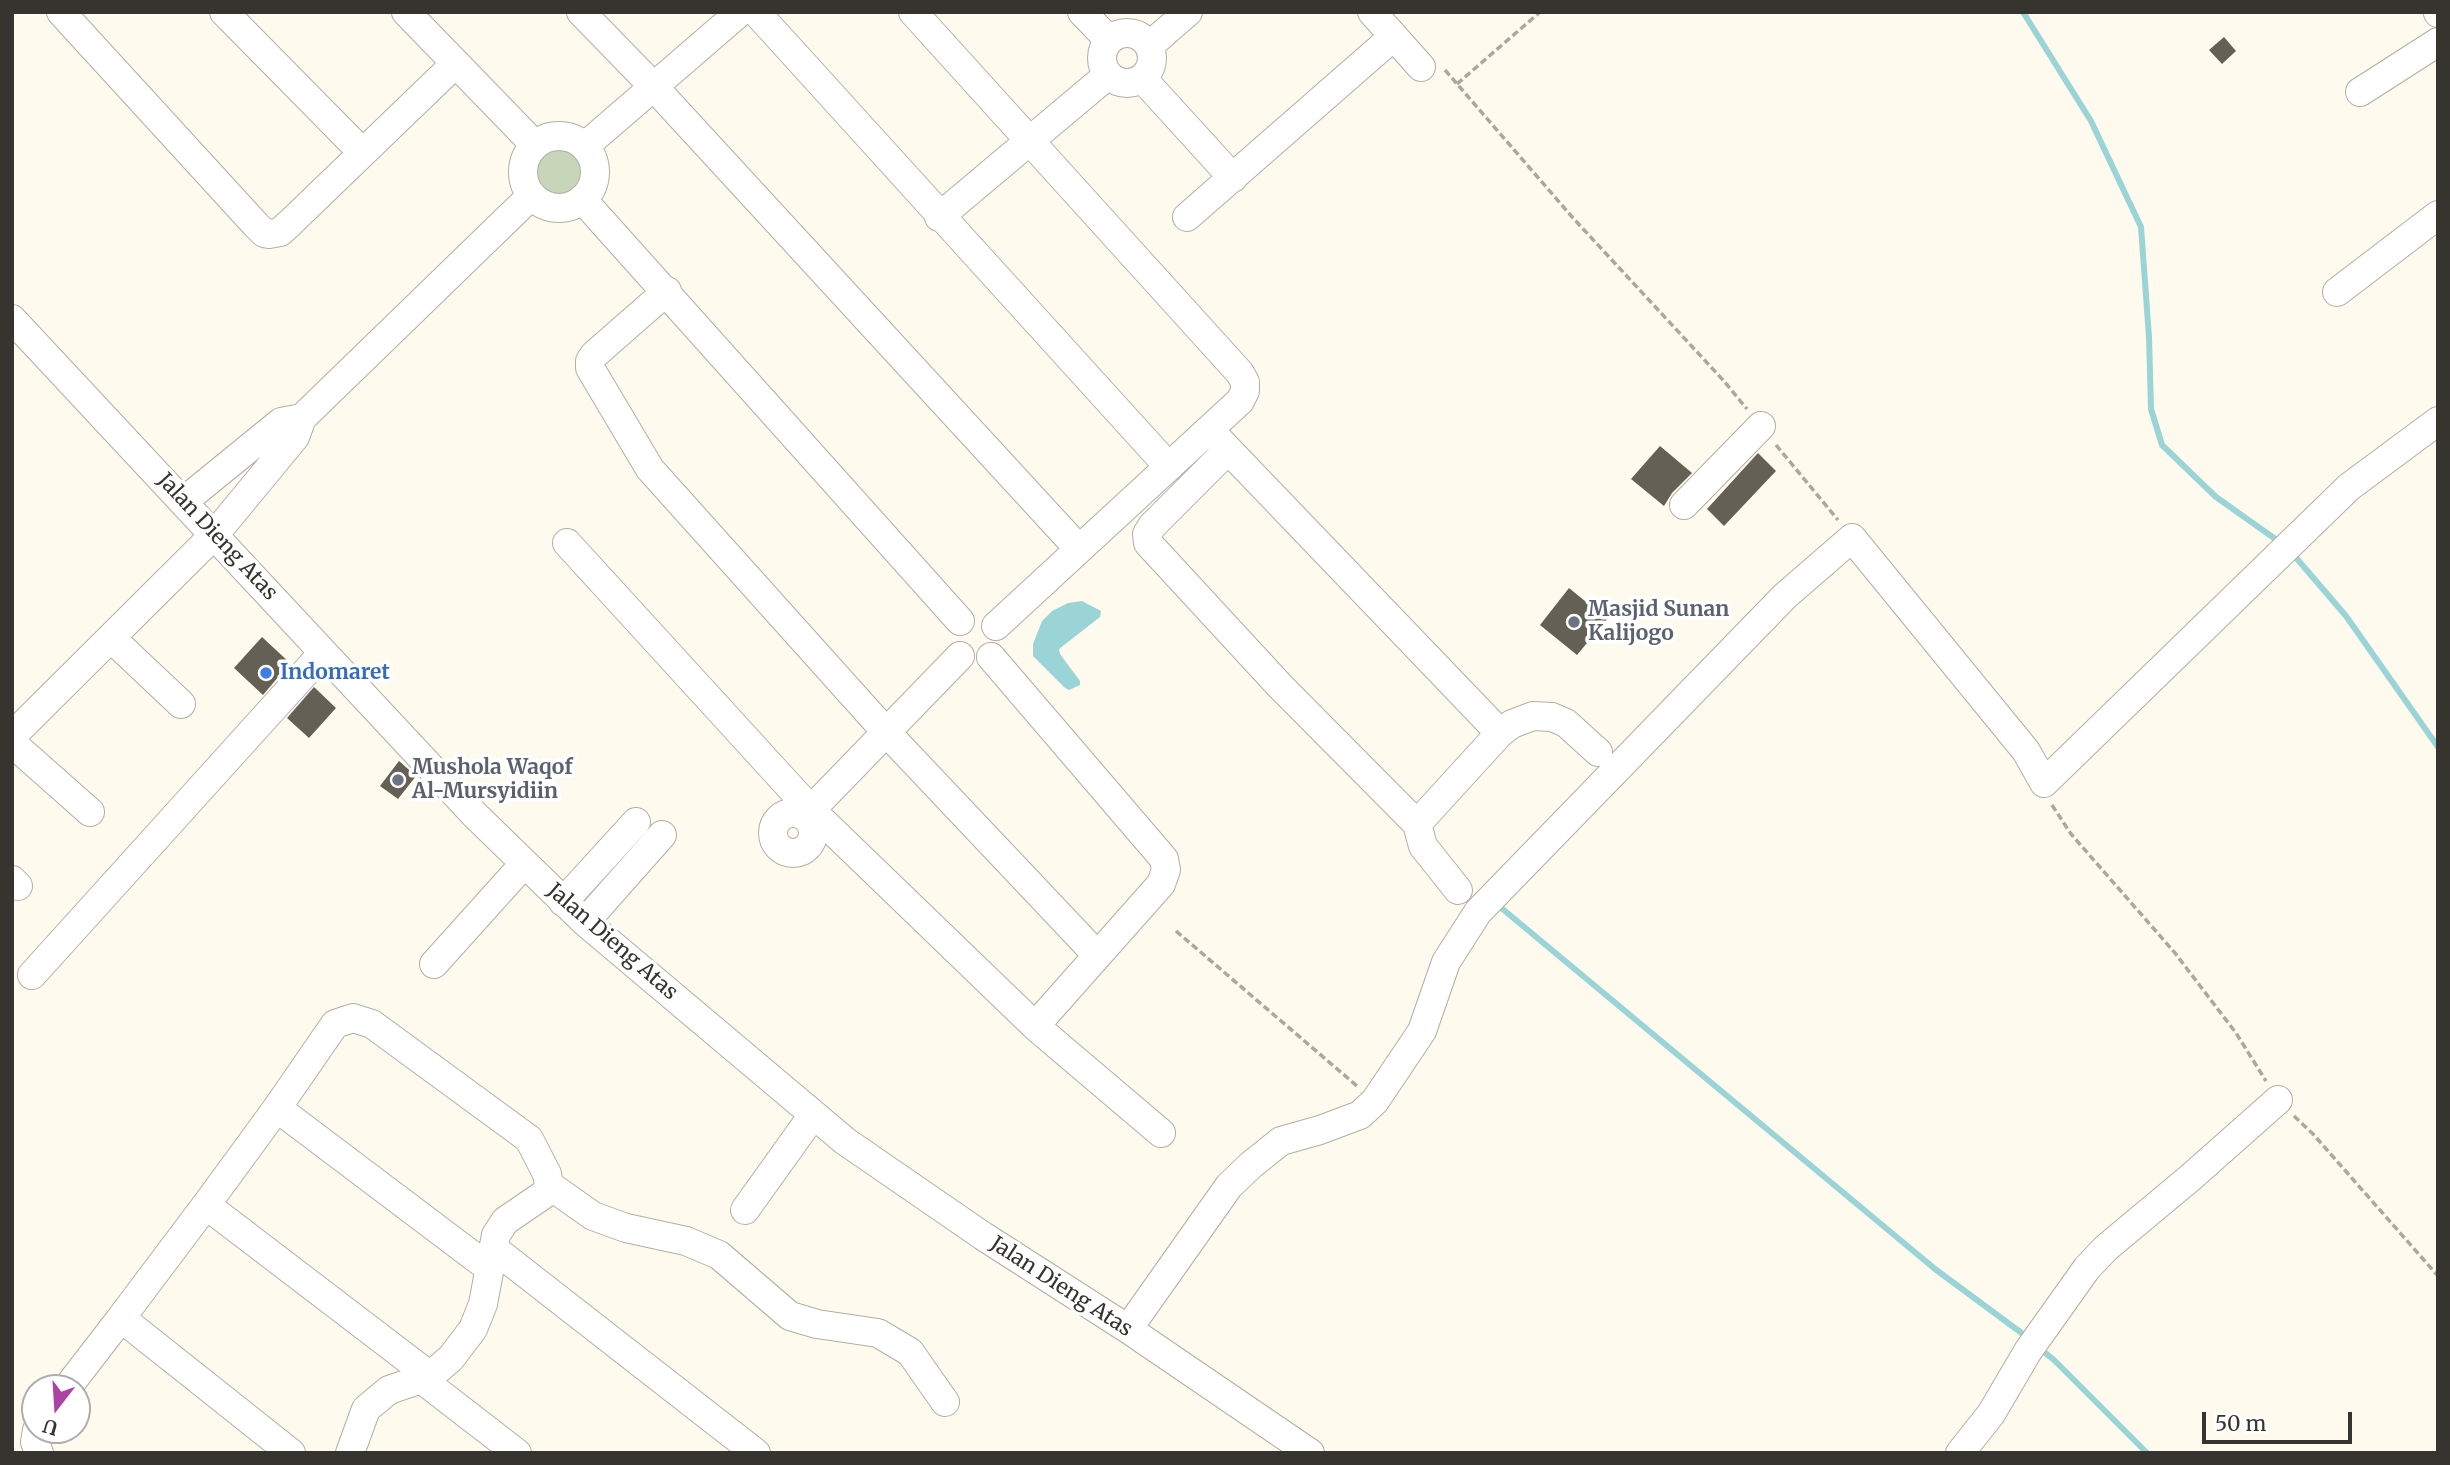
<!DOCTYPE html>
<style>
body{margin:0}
#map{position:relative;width:2450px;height:1465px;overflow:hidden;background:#fffaee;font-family:Merriweather,serif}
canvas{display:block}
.frame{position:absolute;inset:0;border:14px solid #36342f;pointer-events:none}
.north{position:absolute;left:21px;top:1374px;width:70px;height:70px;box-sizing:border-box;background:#fff;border:2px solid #afaeac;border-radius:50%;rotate:197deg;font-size:19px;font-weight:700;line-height:28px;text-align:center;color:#36342f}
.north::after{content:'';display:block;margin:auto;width:24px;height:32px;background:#ac42a3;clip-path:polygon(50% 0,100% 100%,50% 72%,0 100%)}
.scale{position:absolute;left:2202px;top:1412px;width:150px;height:32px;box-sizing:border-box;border:4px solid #36342f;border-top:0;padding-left:9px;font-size:21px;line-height:24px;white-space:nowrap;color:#36342f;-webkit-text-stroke:5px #fff;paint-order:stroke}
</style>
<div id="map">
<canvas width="2450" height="1465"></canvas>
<div class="frame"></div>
<div class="north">U</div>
<div class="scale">50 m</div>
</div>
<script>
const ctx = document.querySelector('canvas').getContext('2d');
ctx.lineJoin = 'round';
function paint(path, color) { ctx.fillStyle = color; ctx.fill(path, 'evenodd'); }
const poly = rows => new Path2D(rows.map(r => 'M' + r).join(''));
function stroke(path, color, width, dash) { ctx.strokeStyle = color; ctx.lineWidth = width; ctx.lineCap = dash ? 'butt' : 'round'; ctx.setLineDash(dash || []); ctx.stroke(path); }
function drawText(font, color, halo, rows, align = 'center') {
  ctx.font = font + ' Merriweather,serif'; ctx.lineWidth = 7; ctx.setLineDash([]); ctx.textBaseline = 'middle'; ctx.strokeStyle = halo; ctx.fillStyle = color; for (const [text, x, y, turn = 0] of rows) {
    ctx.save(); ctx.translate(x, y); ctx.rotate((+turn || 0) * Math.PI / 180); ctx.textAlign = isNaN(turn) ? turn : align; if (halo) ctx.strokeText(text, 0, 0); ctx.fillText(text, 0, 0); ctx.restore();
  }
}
const green = poly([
 '534 172a25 25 0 1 1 50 0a25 25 0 1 1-50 0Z'
]);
const water = poly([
 [1082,601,1101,611,1100,617,1059,649,1060,654,1080,681,1080,685,1069,690,1065,688,1033,656,1033,644,1042,621,1052,611,1068,603]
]);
const stream = poly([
 [2023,12,2091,121,2141,227,2149,337,2151,409,2162,445,2216,497,2281,543],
 [2292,553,2346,616,2438,747],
 [1499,906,1935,1269,2027,1337],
 [2038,1347,2054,1360,2147,1453]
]);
const building = poly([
 [2224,37,2236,51,2222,64,2209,50],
 [1660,446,1692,473,1672,493,1664,506,1631,479],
 [1758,453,1776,471,1724,526,1707,509],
 [1569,588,1607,619,1577,655,1540,625],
 [262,637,290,663,263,695,234,668],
 [314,687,336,708,309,738,287,718],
 [399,761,416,776,398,799,380,786]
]);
const path = poly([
 [1445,70,1573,218,1723,380,1747,409],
 [1457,84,1540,12],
 [1776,445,1838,520],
 [2052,805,2071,834,2175,953,2236,1033,2266,1081],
 [1176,931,1357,1086],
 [2294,1116,2313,1134,2438,1276]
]);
const minor = poly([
 [61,12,256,225,264,233,269,234,280,232,290,223,455,64],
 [224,12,362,152],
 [406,12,534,144],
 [581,12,653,86,1079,549],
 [756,12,1169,467],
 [913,12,1240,373,1245,382,1245,391,1240,401,996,626],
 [1082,12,1109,40],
 [1372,12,1421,67],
 [2438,12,2438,13],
 '1102 58a25 25 0 1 1 50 0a25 25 0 1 1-50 0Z',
 [1149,46,1188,12],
 [1142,78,1233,178],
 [2360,92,2438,42],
 '523 172a36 36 0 1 1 72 0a36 36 0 1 1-72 0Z',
 [585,146,740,12],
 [582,199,960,621],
 [939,217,1108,75],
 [1187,217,1393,37],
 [667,291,594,355,590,361,590,368,650,469,887,733,1097,955],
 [2337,292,2438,215],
 [12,319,475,815,585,922,845,1141,983,1236,1128,1329,1310,1453],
 [1216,437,1500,733],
 [1228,450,1152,526,1147,534,1148,543,1280,686,1417,824,1423,846,1458,890],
 [184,501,281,422,302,418],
 [1684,505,1761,426],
 [567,543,811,810,1035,1026,1161,1133],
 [111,638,181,704],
 [991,657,1164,859,1166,870,1161,884,1035,1026],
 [12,736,215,534,295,437,302,418,531,196],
 [12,743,90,812],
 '773 833a20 20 0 1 1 40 0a20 20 0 1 1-40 0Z',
 [805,816,960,656],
 [1417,824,1500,733,1512,724,1533,716,1552,717,1566,723,1598,752],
 [12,880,18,886],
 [563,902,636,822],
 [585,922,662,835],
 [434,964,524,864],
 [32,975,323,653],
 [277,1108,335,1024,353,1018,372,1024,529,1139,547,1174,549,1185,546,1193,505,1221,496,1235,483,1304,473,1329,451,1358,430,1376,389,1390,366,1409,350,1453],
 [549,1185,593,1216,626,1228,686,1241,719,1255,790,1316,817,1324,878,1333,910,1352,945,1402],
 [206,1205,277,1108,489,1268],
 [745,1210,813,1115],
 [493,1248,756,1453],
 [121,1318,206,1205,430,1376],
 [1128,1329,1229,1186,1251,1165,1281,1141,1320,1130,1360,1115,1375,1101,1422,1031,1446,962,1478,912,1785,596,1852,538,2026,751,2044,783,2349,487,2438,421],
 [420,1378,517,1453],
 [67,1388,121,1318,291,1453],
 [37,1430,35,1442,39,1453],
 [1960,1453,1991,1414,2028,1351,2087,1268,2106,1248,2190,1178,2278,1100]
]);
const markers = [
 [1574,622,7,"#6b7280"],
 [266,673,7,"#3f7fe0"],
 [398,780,7,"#6b7280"]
];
const streetNames = [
 ["Jalan Dieng Atas",217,537,47],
 ["Jalan Dieng Atas",612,942,41],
 ["Jalan Dieng Atas",1061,1287,33]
];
const worshipNames = [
 ["Masjid Sunan",1588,610],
 ["Kalijogo",1588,634],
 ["Mushola Waqof",412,768],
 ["Al-Mursyidiin",412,792]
];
const shopNames = [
 ["Indomaret",280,673]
];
paint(green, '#c7d5b9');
paint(water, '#9ad4d7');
stroke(stream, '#9ad4d7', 6);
paint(building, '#646055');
stroke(minor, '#b3aea3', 30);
stroke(path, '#aca89f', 3.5, [7, 3.5]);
stroke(minor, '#fff', 28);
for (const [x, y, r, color] of markers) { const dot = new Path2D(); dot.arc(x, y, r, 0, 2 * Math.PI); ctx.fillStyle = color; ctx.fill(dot); stroke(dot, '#fff', 2.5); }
drawText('21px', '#36342f', '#fff', streetNames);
drawText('bold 21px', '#5b616d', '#fff', worshipNames, 'left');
drawText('bold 21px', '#366cbe', '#fff', shopNames, 'left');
</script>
